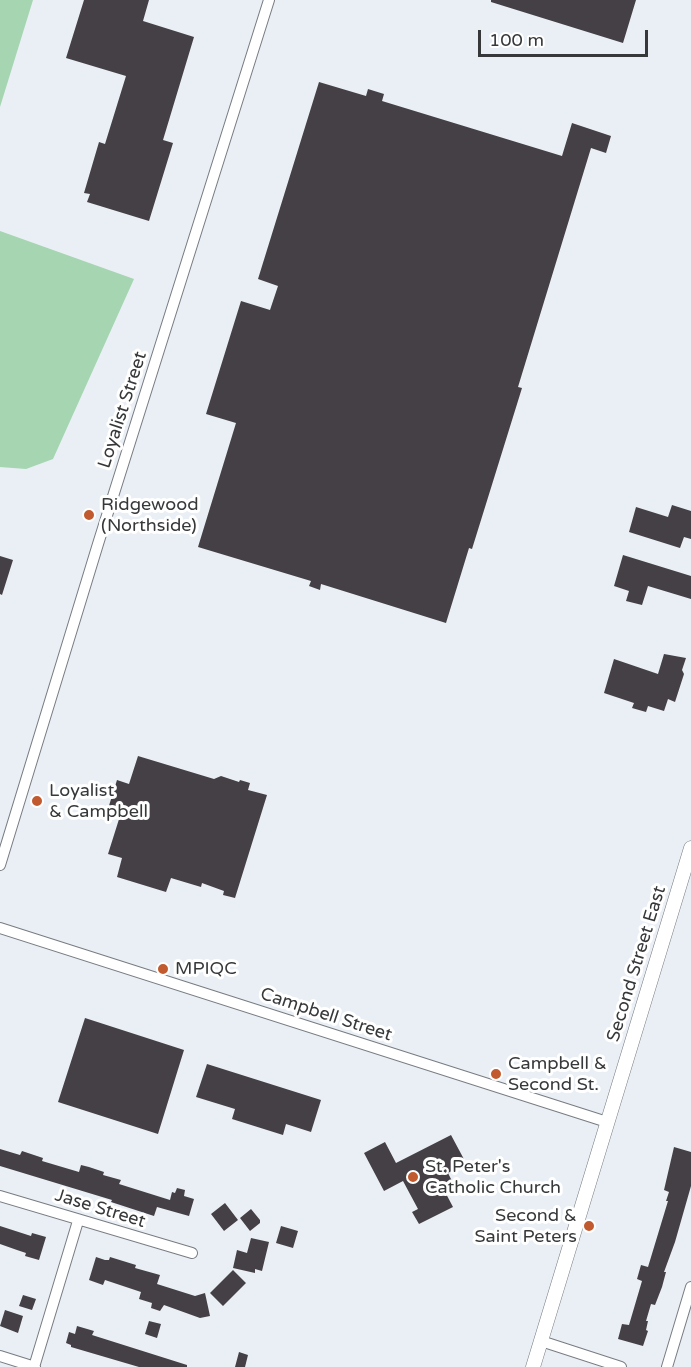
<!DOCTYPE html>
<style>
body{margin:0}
#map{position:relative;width:691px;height:1367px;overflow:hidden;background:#e9eff5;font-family:"Varela Round",sans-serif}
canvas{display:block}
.scale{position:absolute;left:478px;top:30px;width:170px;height:27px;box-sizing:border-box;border:3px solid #36383a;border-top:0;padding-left:8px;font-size:18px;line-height:21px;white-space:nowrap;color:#36383a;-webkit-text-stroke:4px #fff;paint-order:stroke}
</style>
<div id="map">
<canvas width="691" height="1367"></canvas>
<div class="scale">100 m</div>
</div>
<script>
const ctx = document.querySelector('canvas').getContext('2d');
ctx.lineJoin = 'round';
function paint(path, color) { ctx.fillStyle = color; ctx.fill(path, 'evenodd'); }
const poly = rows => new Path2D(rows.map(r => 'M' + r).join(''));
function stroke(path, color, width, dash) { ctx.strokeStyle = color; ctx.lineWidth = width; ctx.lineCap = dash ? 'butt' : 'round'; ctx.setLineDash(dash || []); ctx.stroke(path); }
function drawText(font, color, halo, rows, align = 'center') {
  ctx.font = font + ' "Varela Round",sans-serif'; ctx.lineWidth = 6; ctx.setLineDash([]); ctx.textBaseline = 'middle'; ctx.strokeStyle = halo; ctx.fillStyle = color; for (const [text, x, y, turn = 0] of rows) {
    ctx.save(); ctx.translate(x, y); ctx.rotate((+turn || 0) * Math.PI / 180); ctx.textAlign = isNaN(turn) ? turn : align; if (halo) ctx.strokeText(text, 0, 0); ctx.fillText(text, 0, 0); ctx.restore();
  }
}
const green = poly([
 [0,0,33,0,0,107],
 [0,231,134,279,53,459,26,469,0,467]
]);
const building = poly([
 [84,0,149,0,143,21,194,37,163,140,173,143,149,221,87,202,90,194,84,193,99,142,105,144,126,76,66,58],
 [491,0,636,0,623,43,491,2],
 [319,82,366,96,368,89,384,94,382,101,562,156,572,123,611,136,606,153,591,148,518,387,522,388,472,549,469,548,446,623,321,584,320,590,309,586,311,581,198,547,236,423,206,414,241,301,270,310,278,286,258,279],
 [672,505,691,511,691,539,684,537,680,548,629,532,636,507,668,517],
 [623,555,691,576,691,599,648,586,642,605,626,601,629,591,614,586],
 [0,556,13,560,2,595,0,594],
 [664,654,686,658,682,670,684,674,675,702,668,699,664,711,648,706,646,712,632,708,634,703,604,693,614,659,658,674],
 [138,756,214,779,221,776,239,782,240,780,250,783,248,790,267,795,235,898,223,895,224,891,202,883,201,887,171,878,166,892,117,877,122,858,108,854,120,816,107,812,117,780,129,784],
 [85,1018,184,1050,158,1134,58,1102],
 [207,1064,321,1100,311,1132,286,1124,283,1135,232,1119,235,1109,196,1097],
 [451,1135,466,1163,448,1173,453,1183,443,1188,453,1207,419,1224,412,1212,418,1209,403,1181,384,1191,364,1153,385,1142,396,1163],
 [674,1147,691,1152,691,1186,675,1242,664,1272,666,1272,662,1287,655,1305,651,1304,646,1321,648,1321,646,1330,648,1331,643,1346,618,1339,622,1324,629,1325,642,1281,637,1279,641,1265,648,1267,668,1201,666,1201,669,1192,664,1190],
 [0,1149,20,1155,22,1151,43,1158,42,1161,79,1172,81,1165,89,1167,104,1172,103,1175,121,1180,119,1184,170,1200,172,1192,175,1193,177,1188,185,1190,184,1196,194,1199,189,1216,157,1207,154,1216,111,1202,112,1200,0,1166],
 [225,1203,238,1220,224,1231,211,1214],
 [251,1209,260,1220,260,1223,250,1231,240,1218],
 [0,1226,31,1236,32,1233,46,1237,39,1260,25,1256,26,1253,17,1250,0,1244],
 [281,1226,298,1231,293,1248,276,1243],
 [251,1238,269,1242,262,1271,255,1269,255,1273,233,1268,237,1250,247,1253],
 [96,1257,105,1260,109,1260,110,1257,136,1265,135,1268,160,1275,157,1284,195,1296,205,1293,210,1316,200,1318,164,1305,160,1311,151,1308,152,1303,139,1299,141,1292,105,1280,103,1285,89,1280],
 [233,1270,246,1283,223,1306,210,1293],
 [23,1295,36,1299,32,1310,19,1306],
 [5,1310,23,1316,18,1333,0,1326],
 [149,1321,161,1324,157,1338,145,1334],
 [77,1326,94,1331,92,1335,187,1365,187,1367,139,1367,71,1347,71,1345,66,1343,69,1332,75,1334],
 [239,1352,248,1355,245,1367,235,1367]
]);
const minor = poly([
 [0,865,98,544,269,0],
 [0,928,607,1122],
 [0,1196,192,1253],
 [541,1341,621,1367],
 [0,1356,35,1367],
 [34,1367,78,1221],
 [667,1367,691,1287]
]);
const secondary = poly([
 [533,1367,691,848]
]);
const markers = [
 [89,515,6,"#c15a2f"],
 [37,801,6,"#c15a2f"],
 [163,969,6,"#c15a2f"],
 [496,1074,6,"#c15a2f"],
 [413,1177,6,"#c15a2f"],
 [589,1226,6,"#c15a2f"]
];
const streetNames = [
 ["Loyalist Street",123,410,-72],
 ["Second Street East",637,964,-73],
 ["Campbell Street",326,1015,18],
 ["Jase Street",100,1209,17]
];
const poiNames = [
 ["Ridgewood",101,505],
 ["(Northside)",101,526],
 ["Loyalist",49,791],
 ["& Campbell",49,812],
 ["MPIQC",175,969],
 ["Campbell &",508,1064],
 ["Second St.",508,1085],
 ["St. Peter's",425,1167],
 ["Catholic Church",425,1188],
 ["Second &",577,1216,"right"],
 ["Saint Peters",577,1237,"right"]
];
paint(green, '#a6d5b1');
paint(building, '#444046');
stroke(minor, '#787c82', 12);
stroke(secondary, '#787c82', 15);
stroke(minor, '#fff', 10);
stroke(secondary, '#fff', 14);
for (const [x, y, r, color] of markers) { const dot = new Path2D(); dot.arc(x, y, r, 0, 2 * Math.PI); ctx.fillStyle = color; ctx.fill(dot); stroke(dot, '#fff', 2); }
drawText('18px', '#36383a', '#fff', streetNames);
drawText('18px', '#36383a', '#fff', poiNames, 'left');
</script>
